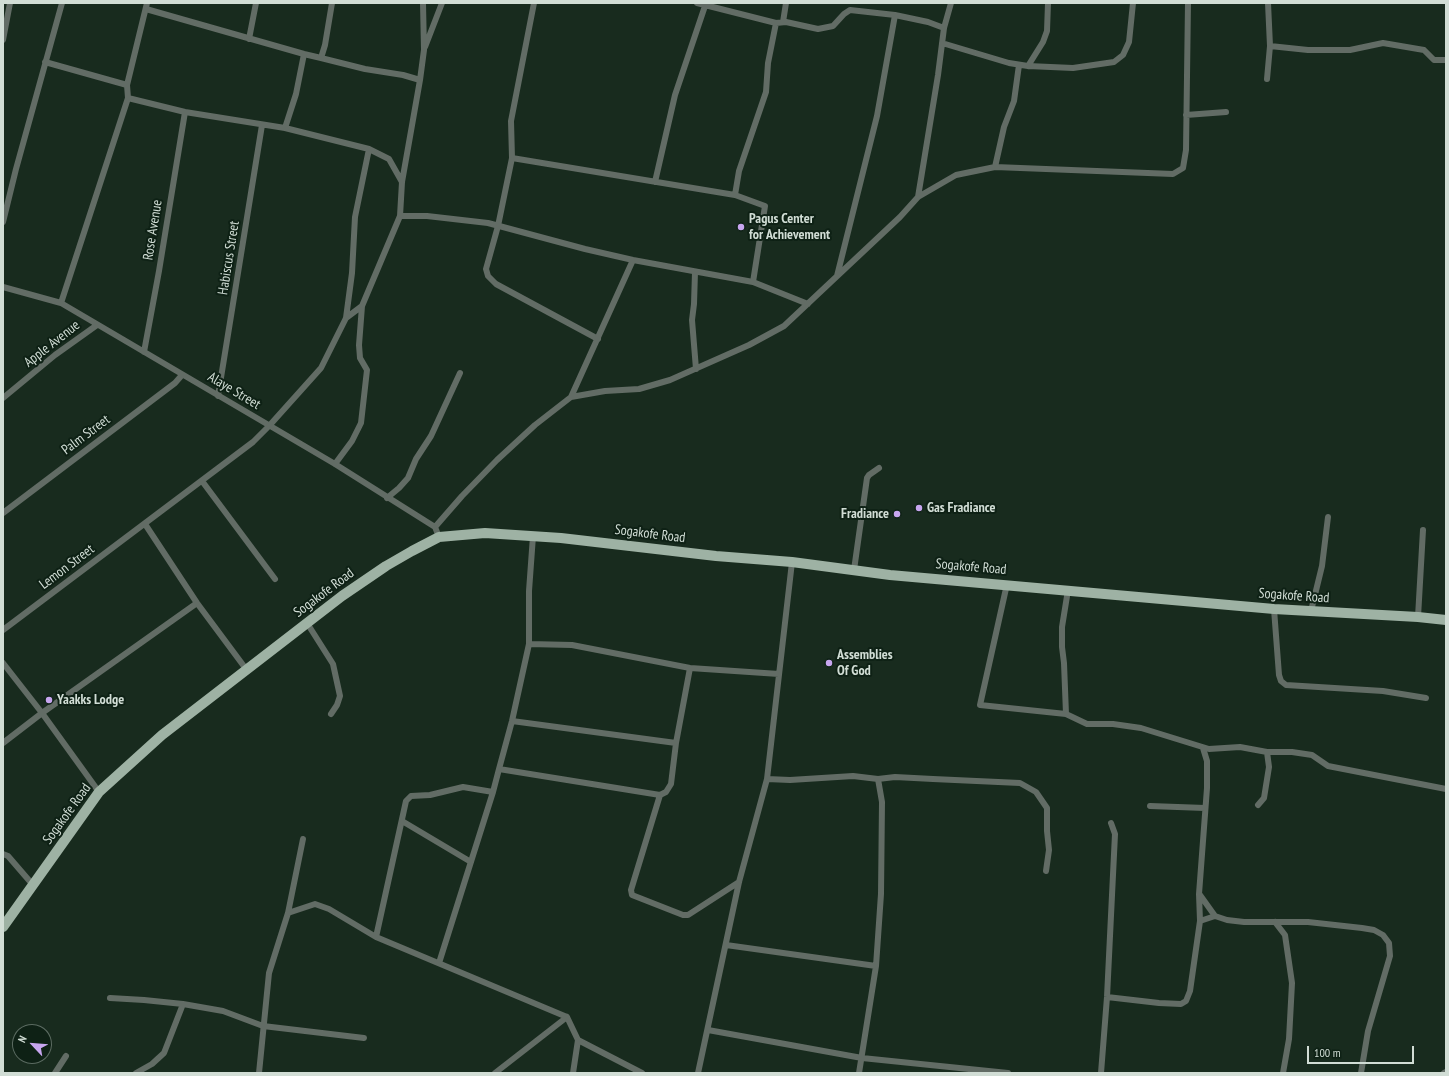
<!DOCTYPE html>
<style>
body{margin:0}
#map{position:relative;width:1449px;height:1076px;overflow:hidden;background:#182b1e;font-family:"PT Sans Narrow",sans-serif}
canvas{display:block}
.frame{position:absolute;inset:0;border:4px solid #d1ddd5;pointer-events:none}
.north{position:absolute;left:12px;top:1024px;width:40px;height:40px;box-sizing:border-box;background:#0e2115;border:1px solid #5c6c62;border-radius:50%;rotate:296deg;font-size:11px;font-weight:700;line-height:16px;text-align:center;color:#d1ddd5}
.north::after{content:'';display:block;margin:auto;width:14px;height:18px;background:#c7a6ef;clip-path:polygon(50% 0,100% 100%,50% 72%,0 100%)}
.scale{position:absolute;left:1307px;top:1046px;width:107px;height:18px;box-sizing:border-box;border:2px solid #d1ddd5;border-top:0;padding-left:5px;font-size:12px;line-height:14px;white-space:nowrap;color:#d1ddd5;-webkit-text-stroke:3px #0e2115;paint-order:stroke}
</style>
<div id="map">
<canvas width="1449" height="1076"></canvas>
<div class="frame"></div>
<div class="north">N</div>
<div class="scale">100 m</div>
</div>
<script>
const ctx = document.querySelector('canvas').getContext('2d');
ctx.lineJoin = 'round';
const poly = rows => new Path2D(rows.map(r => 'M' + r).join(''));
function stroke(path, color, width, dash) { ctx.strokeStyle = color; ctx.lineWidth = width; ctx.lineCap = dash ? 'butt' : 'round'; ctx.setLineDash(dash || []); ctx.stroke(path); }
function drawText(font, color, halo, rows, align = 'center') {
  ctx.font = font + ' "PT Sans Narrow",sans-serif'; ctx.lineWidth = 4; ctx.setLineDash([]); ctx.textBaseline = 'middle'; ctx.strokeStyle = halo; ctx.fillStyle = color; for (const [text, x, y, turn = 0] of rows) {
    ctx.save(); ctx.translate(x, y); ctx.rotate((+turn || 0) * Math.PI / 180); ctx.textAlign = isNaN(turn) ? turn : align; if (halo) ctx.strokeText(text, 0, 0); ctx.fillText(text, 0, 0); ctx.restore();
  }
}
const street = poly([
 [534,3,511,121,512,158,498,226,486,269,488,276,496,284,598,339],
 [697,3,776,23,786,22,818,29,833,26,844,14,850,10,895,15],
 [146,9,304,54,321,58,365,69,403,75,420,80],
 [783,22,786,3],
 [249,39,256,3],
 [3,40,10,3],
 [942,43,1009,63,1028,66,1073,68,1114,62,1123,55,1129,42,1133,3],
 [1270,46,1308,50,1350,50,1383,43,1424,50,1434,60,1446,60],
 [425,47,442,3],
 [321,58,325,45,332,3],
 [45,62,127,85],
 [1028,66,1043,42,1047,31,1048,3],
 [1267,79,1270,46,1268,3],
 [128,98,185,112,285,128,369,149,389,159,402,182],
 [1186,115,1226,112],
 [285,128,296,94,304,54],
 [512,158,735,195],
 [995,167,1004,127,1014,101,1019,65],
 [655,182,675,95,706,3],
 [918,197,938,75,944,28,951,3],
 [400,216,427,216,488,223,585,249,633,260,753,282,808,304],
 [3,222,16,169,62,3],
 [695,272,694,304,692,320,696,369],
 [837,276,877,116,895,15,928,22,944,28],
 [753,282,765,206,735,195,739,171,766,92,768,63,776,23],
 [3,287,61,303,335,464,435,527,439,537],
 [61,303,128,98,127,85,147,3],
 [346,318,362,306,400,216,402,182,420,80,424,50,423,3],
 [144,352,159,271,185,112],
 [218,396,262,125],
 [571,397,633,260],
 [3,398,55,355,97,325],
 [335,464,352,441,361,423,367,370,360,358,359,345,362,306],
 [202,481,275,579],
 [387,498,399,488,408,478,416,459,431,436,460,373],
 [3,513,175,383,182,375],
 [145,524,197,603,246,669],
 [435,527,462,496,497,460,535,425,571,397,605,391,639,389,670,380,749,345,784,326,900,217,918,197,956,175,995,167,1173,174,1183,168,1186,150,1188,3],
 [792,562,767,779,790,780,853,776,878,779,895,777,933,779,1020,783,1036,792,1047,808,1047,831,1049,850,1046,871],
 [854,570,867,478,869,475,879,468],
 [1007,584,980,705,1066,714,1087,724,1113,724,1141,728,1209,749,1240,747,1267,752,1292,752,1312,755,1328,766,1446,789],
 [1274,609,1279,675,1281,681,1286,685,1383,691,1426,698],
 [1311,611,1322,566,1328,517],
 [1418,617,1423,530],
 [307,623,333,664,340,696,337,705,331,714],
 [3,630,253,442,269,426,321,368,346,318,352,273,355,217,369,149],
 [529,644,572,645,690,668,779,674],
 [3,663,42,713,99,792],
 [1066,714,1064,663,1062,647,1062,627,1068,590],
 [512,721,676,743],
 [3,743,42,713,197,603],
 [499,769,512,721,529,644,529,591,533,536],
 [660,795,631,890,632,895,683,915,688,915,739,882],
 [1258,805,1264,798,1269,767,1267,752],
 [1150,806,1205,808],
 [402,821,471,862],
 [3,854,8,856,33,885],
 [1200,895,1215,916],
 [288,913,315,904,329,909,376,937,567,1017,578,1040,573,1073],
 [1200,921,1215,916,1227,920,1244,922,1308,922,1362,928,1374,930,1383,935,1389,943,1390,956,1368,1031,1361,1073],
 [1275,922,1285,935,1292,983,1289,1039,1283,1073],
 [376,937,406,801,411,796,430,795,463,787,493,792],
 [726,945,876,966],
 [439,963,493,792,499,769,660,795,666,792,671,784,676,743,690,668],
 [1107,997,1159,1003,1181,1004,1186,1001,1190,991,1200,921,1199,894,1207,788,1207,761,1203,748],
 [110,998,144,1000,183,1004,223,1011,263,1026,364,1038],
 [708,1030,862,1058,1008,1073],
 [578,1040,642,1073],
 [55,1073,66,1056],
 [136,1073,152,1064,164,1053,183,1004],
 [259,1073,269,973,288,913,303,839],
 [495,1073,567,1017],
 [698,1073,739,882,767,779],
 [859,1073,876,966,881,894,882,802,878,779],
 [1101,1073,1107,997,1115,834,1111,823],
 [1444,1073,1446,1072]
]);
const primary = poly([
 [3,927,99,792,162,735,342,596,386,566,412,551,439,537,485,533,561,538,716,556,792,562,890,575,1274,609,1418,617,1446,620]
]);
const markers = [
 [741,227,4,"#c7a6ef"],
 [919,508,4,"#c7a6ef"],
 [897,514,4,"#c7a6ef"],
 [829,663,4,"#c7a6ef"],
 [49,700,4,"#c7a6ef"]
];
const poiNames = [
 ["Pagus Center",749,219],
 ["for Achievement",749,235],
 ["Gas Fradiance",927,508],
 ["Fradiance",889,514,"right"],
 ["Assemblies",837,655],
 ["Of God",837,671],
 ["Yaakks Lodge",57,700]
];
const streetNames = [
 ["Rose Avenue",153,230,-81],
 ["Habiscus Street",229,258,-81],
 ["Apple Avenue",52,344,-38],
 ["Alaye Street",234,391,31],
 ["Palm Street",86,435,-37],
 ["Sogakofe Road",650,534,7],
 ["Lemon Street",67,567,-37],
 ["Sogakofe Road",971,567,5],
 ["Sogakofe Road",324,593,-37],
 ["Sogakofe Road",1294,596,4],
 ["Sogakofe Road",67,814,-54]
];
stroke(street, '#626c65', 6);
stroke(primary, '#9eb2a4', 10);
for (const [x, y, r, color] of markers) { const dot = new Path2D(); dot.arc(x, y, r, 0, 2 * Math.PI); ctx.fillStyle = color; ctx.fill(dot); stroke(dot, '#0e2115', 1.5); }
drawText('bold 14px', '#d1ddd5', '#0e2115', poiNames, 'left');
drawText('14px', '#d1ddd5', '#0e2115', streetNames);
</script>
